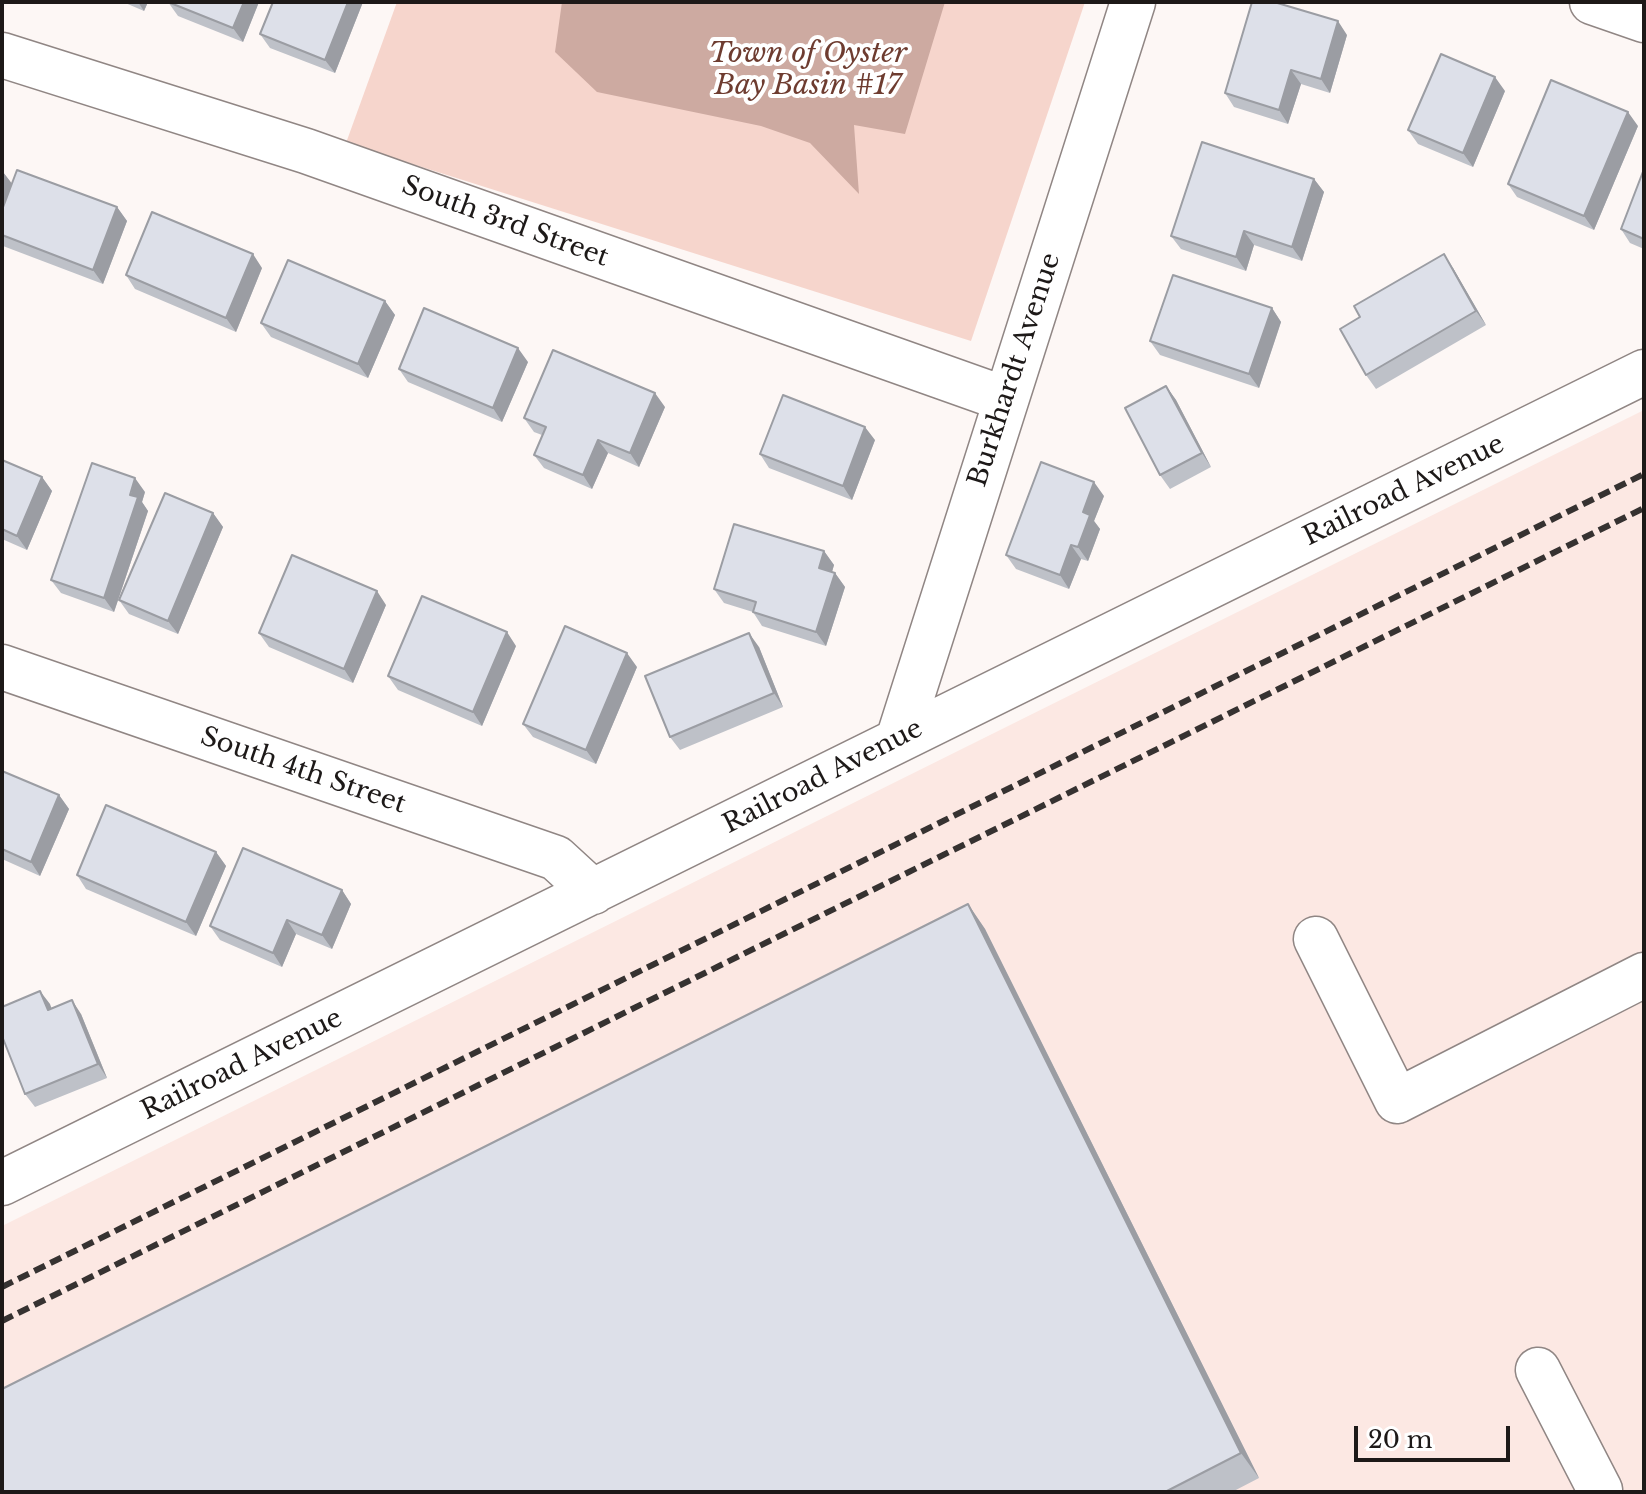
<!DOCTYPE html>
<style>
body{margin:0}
#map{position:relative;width:1646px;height:1494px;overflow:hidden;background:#fdf7f5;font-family:"Libre Baskerville",serif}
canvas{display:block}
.frame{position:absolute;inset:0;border:4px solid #1d1918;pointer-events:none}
.scale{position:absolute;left:1354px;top:1426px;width:156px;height:36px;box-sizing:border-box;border:4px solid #1d1918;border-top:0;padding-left:10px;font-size:24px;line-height:28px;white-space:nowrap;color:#1d1918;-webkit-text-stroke:6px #fff;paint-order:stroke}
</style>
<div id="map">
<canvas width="1646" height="1494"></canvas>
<div class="frame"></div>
<div class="scale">20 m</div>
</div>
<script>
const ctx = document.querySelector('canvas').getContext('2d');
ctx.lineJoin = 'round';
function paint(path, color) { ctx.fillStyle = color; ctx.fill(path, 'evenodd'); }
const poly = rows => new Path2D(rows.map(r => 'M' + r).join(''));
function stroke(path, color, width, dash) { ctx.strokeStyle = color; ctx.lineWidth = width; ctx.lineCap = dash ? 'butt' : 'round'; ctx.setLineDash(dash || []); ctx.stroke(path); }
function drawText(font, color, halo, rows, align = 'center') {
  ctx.font = font + ' "Libre Baskerville",serif'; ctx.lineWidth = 8; ctx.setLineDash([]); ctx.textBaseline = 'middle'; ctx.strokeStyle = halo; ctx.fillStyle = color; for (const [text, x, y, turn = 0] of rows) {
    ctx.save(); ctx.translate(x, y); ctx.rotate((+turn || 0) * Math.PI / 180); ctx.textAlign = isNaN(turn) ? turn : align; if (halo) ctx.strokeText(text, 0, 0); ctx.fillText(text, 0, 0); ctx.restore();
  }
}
const built = poly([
 [1644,410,1644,1492,2,1492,2,1226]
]);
const green = poly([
 [397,2,1085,2,971,341,346,143]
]);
const water = poly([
 [562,2,945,2,905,134,854,125,859,194,810,143,761,126,597,92,555,52]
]);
const minor = poly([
 [1592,2,1644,20],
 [2,55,306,151,1005,399],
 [2,667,556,858,593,892],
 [898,740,1133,2],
 [1316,939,1397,1101,1644,975],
 [2,1183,1644,372],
 [1538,1370,1600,1490]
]);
const rail = poly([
 [2,1287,1644,474],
 [2,1321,1644,508]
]);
const wall = poly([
 [123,2,148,2,144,11],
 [168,2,259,2,243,42,178,16],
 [273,2,363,2,335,73,270,48,260,34],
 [1347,35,1330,93,1301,84,1288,124,1234,107,1225,93],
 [1505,91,1473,167,1418,144,1408,130],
 [1638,126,1594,230,1517,197,1508,184],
 [1644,169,1644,249,1630,243,1621,229],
 [2,171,12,184,117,207,127,221,103,284,3,246,2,244],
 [1314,179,1324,192,1302,261,1254,245,1246,271,1181,249,1171,236],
 [262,268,236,332,135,289,126,275],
 [1453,268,1486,325,1376,389,1366,375],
 [385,301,395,315,368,378,271,337,261,323],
 [1272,308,1281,322,1259,388,1160,355,1150,341],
 [528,362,502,422,408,382,399,369],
 [1166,386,1176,400,1211,467,1170,489,1160,475],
 [665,407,639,467,608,453,592,489,544,468,534,455,542,435,534,432,524,418],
 [875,440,852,500,769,468,760,454],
 [2,460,42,477,52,491,27,550,2,539],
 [145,492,142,502,148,511,114,612,61,593,51,580],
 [1104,496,1094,521,1100,529,1088,561,1081,559,1069,589,1016,569,1006,555],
 [213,513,223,527,178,634,129,614,119,600],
 [824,551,834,565,832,572,835,573,845,587,826,646,762,626,753,612,724,603,714,589],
 [386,605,353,683,269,647,259,633],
 [516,646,482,726,398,690,388,676],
 [759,647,783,707,680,750,670,737],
 [637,667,596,764,533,737,523,724],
 [2,771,59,795,69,809,40,876,2,859],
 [216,852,226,866,196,936,86,889,77,875],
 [342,890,351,904,332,949,296,934,282,967,220,940,210,926],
 [968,904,985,929,1259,1478,1232,1492,2,1492],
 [40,991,51,1008,81,1014,107,1078,35,1107,25,1094]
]);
const shadedWall = poly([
 [138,2,148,2,144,11],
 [244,2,259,2,243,42,233,28],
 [348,2,363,2,335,73,325,60],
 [1338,21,1347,35,1330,93,1321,79],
 [1291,70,1301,84,1288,124,1279,110],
 [1495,77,1505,91,1473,167,1463,153],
 [1628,112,1638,126,1594,230,1584,216],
 [3,172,13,185,2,212,2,175],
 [1314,179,1324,192,1302,261,1292,247],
 [117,207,127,221,103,284,93,270],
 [1244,231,1254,245,1246,271,1236,257],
 [253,254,262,268,236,332,226,318],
 [1444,254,1453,268,1486,325,1476,311],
 [385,301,395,315,368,378,358,364],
 [1272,308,1281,322,1259,388,1249,374],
 [518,348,528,362,502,422,493,408],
 [1166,386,1176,400,1211,467,1202,453],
 [655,393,665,407,639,467,630,453],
 [865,427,875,440,852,500,843,486],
 [598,440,608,453,592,489,583,475],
 [42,477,52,491,27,550,17,536],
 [135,478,145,492,142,502,148,511,114,612,104,598],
 [1094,482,1104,496,1094,521,1100,529,1088,561,1078,547,1083,512],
 [213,513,223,527,178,634,168,621],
 [1071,545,1081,559,1069,589,1060,575],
 [824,551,834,565,829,582,819,568],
 [835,573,845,587,826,646,816,632],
 [377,591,386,605,353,683,344,669],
 [507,632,516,646,482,726,473,712],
 [749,633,759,647,783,707,774,693],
 [627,653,637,667,596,764,586,750],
 [59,795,69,809,40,876,31,862],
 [216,852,226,866,196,936,186,922],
 [342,890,351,904,332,949,322,935],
 [968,904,985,929,1259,1478,1241,1453],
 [287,920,296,934,282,967,273,953],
 [40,991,50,1004,57,1023,48,1010],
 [72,1000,81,1014,107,1078,98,1064]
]);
const building = poly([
 [168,2,244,2,233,28,168,2],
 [273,2,348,2,325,60,260,34,273,2],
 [1252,2,1274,2,1338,21,1321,79,1291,70,1279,110,1225,93,1252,2],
 [1441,54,1495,77,1463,153,1408,130,1441,54],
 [1551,80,1628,112,1584,216,1508,184,1551,80],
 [1202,142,1314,179,1292,247,1244,231,1236,257,1171,236,1202,142],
 [1644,169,1644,239,1621,229,1644,169],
 [17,170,117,207,93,270,2,235,2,210,17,170],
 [152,212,253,254,226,318,126,275,152,212],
 [1444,254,1476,311,1366,375,1340,329,1360,317,1354,306,1444,254],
 [288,260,385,301,358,364,261,323,288,260],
 [1173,275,1272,308,1249,374,1150,341,1173,275],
 [424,308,518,348,493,408,399,369,424,308],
 [553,350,655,393,630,453,598,440,583,475,534,455,546,427,524,418,553,350],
 [1166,386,1202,453,1160,475,1125,408,1166,386],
 [783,395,865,427,843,486,760,454,783,395],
 [2,460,42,477,17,536,2,529,2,460],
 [1041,462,1094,482,1083,512,1090,515,1078,547,1071,545,1060,575,1006,555,1041,462],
 [92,463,135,478,130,495,138,497,104,598,51,580,92,463],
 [165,493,213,513,168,621,119,600,165,493],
 [734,524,824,551,819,568,835,573,816,632,753,612,756,602,714,589,734,524],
 [292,555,377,591,344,669,259,633,292,555],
 [422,596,507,632,473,712,388,676,422,596],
 [565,626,627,653,586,750,523,724,565,626],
 [749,633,774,693,670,737,645,676,749,633],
 [2,771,59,795,31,862,2,849,2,771],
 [106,805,216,852,186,922,77,875,106,805],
 [243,848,342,890,322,935,287,920,273,953,210,926,243,848],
 [968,904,1241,1453,1165,1492,2,1492,2,1389,968,904],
 [40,991,48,1010,72,1000,98,1064,25,1094,2,1036,2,1007,40,991]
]);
const streetNames = [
 ["South 3rd Street",505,222,20],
 ["Burkhardt Avenue",1015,370,-72],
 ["Railroad Avenue",1404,491,-26],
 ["South 4th Street",303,771,19],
 ["Railroad Avenue",823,777,-27],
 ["Railroad Avenue",242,1065,-26]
];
const waterNames = [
 ["Town of Oyster",808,54],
 ["Bay Basin #17",808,86]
];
paint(built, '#fce8e3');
paint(green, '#f6d5cc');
paint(water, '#cdaaa1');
stroke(minor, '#908684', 47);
stroke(minor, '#fff', 44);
stroke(rail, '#363231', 6, [12, 6]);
paint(wall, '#bec1c8');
paint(shadedWall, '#9b9da3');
paint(building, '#dde0e9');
stroke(building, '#9b9da3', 2);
drawText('26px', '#1d1918', '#fff', streetNames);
drawText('italic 28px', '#6e3c30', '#fff', waterNames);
</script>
